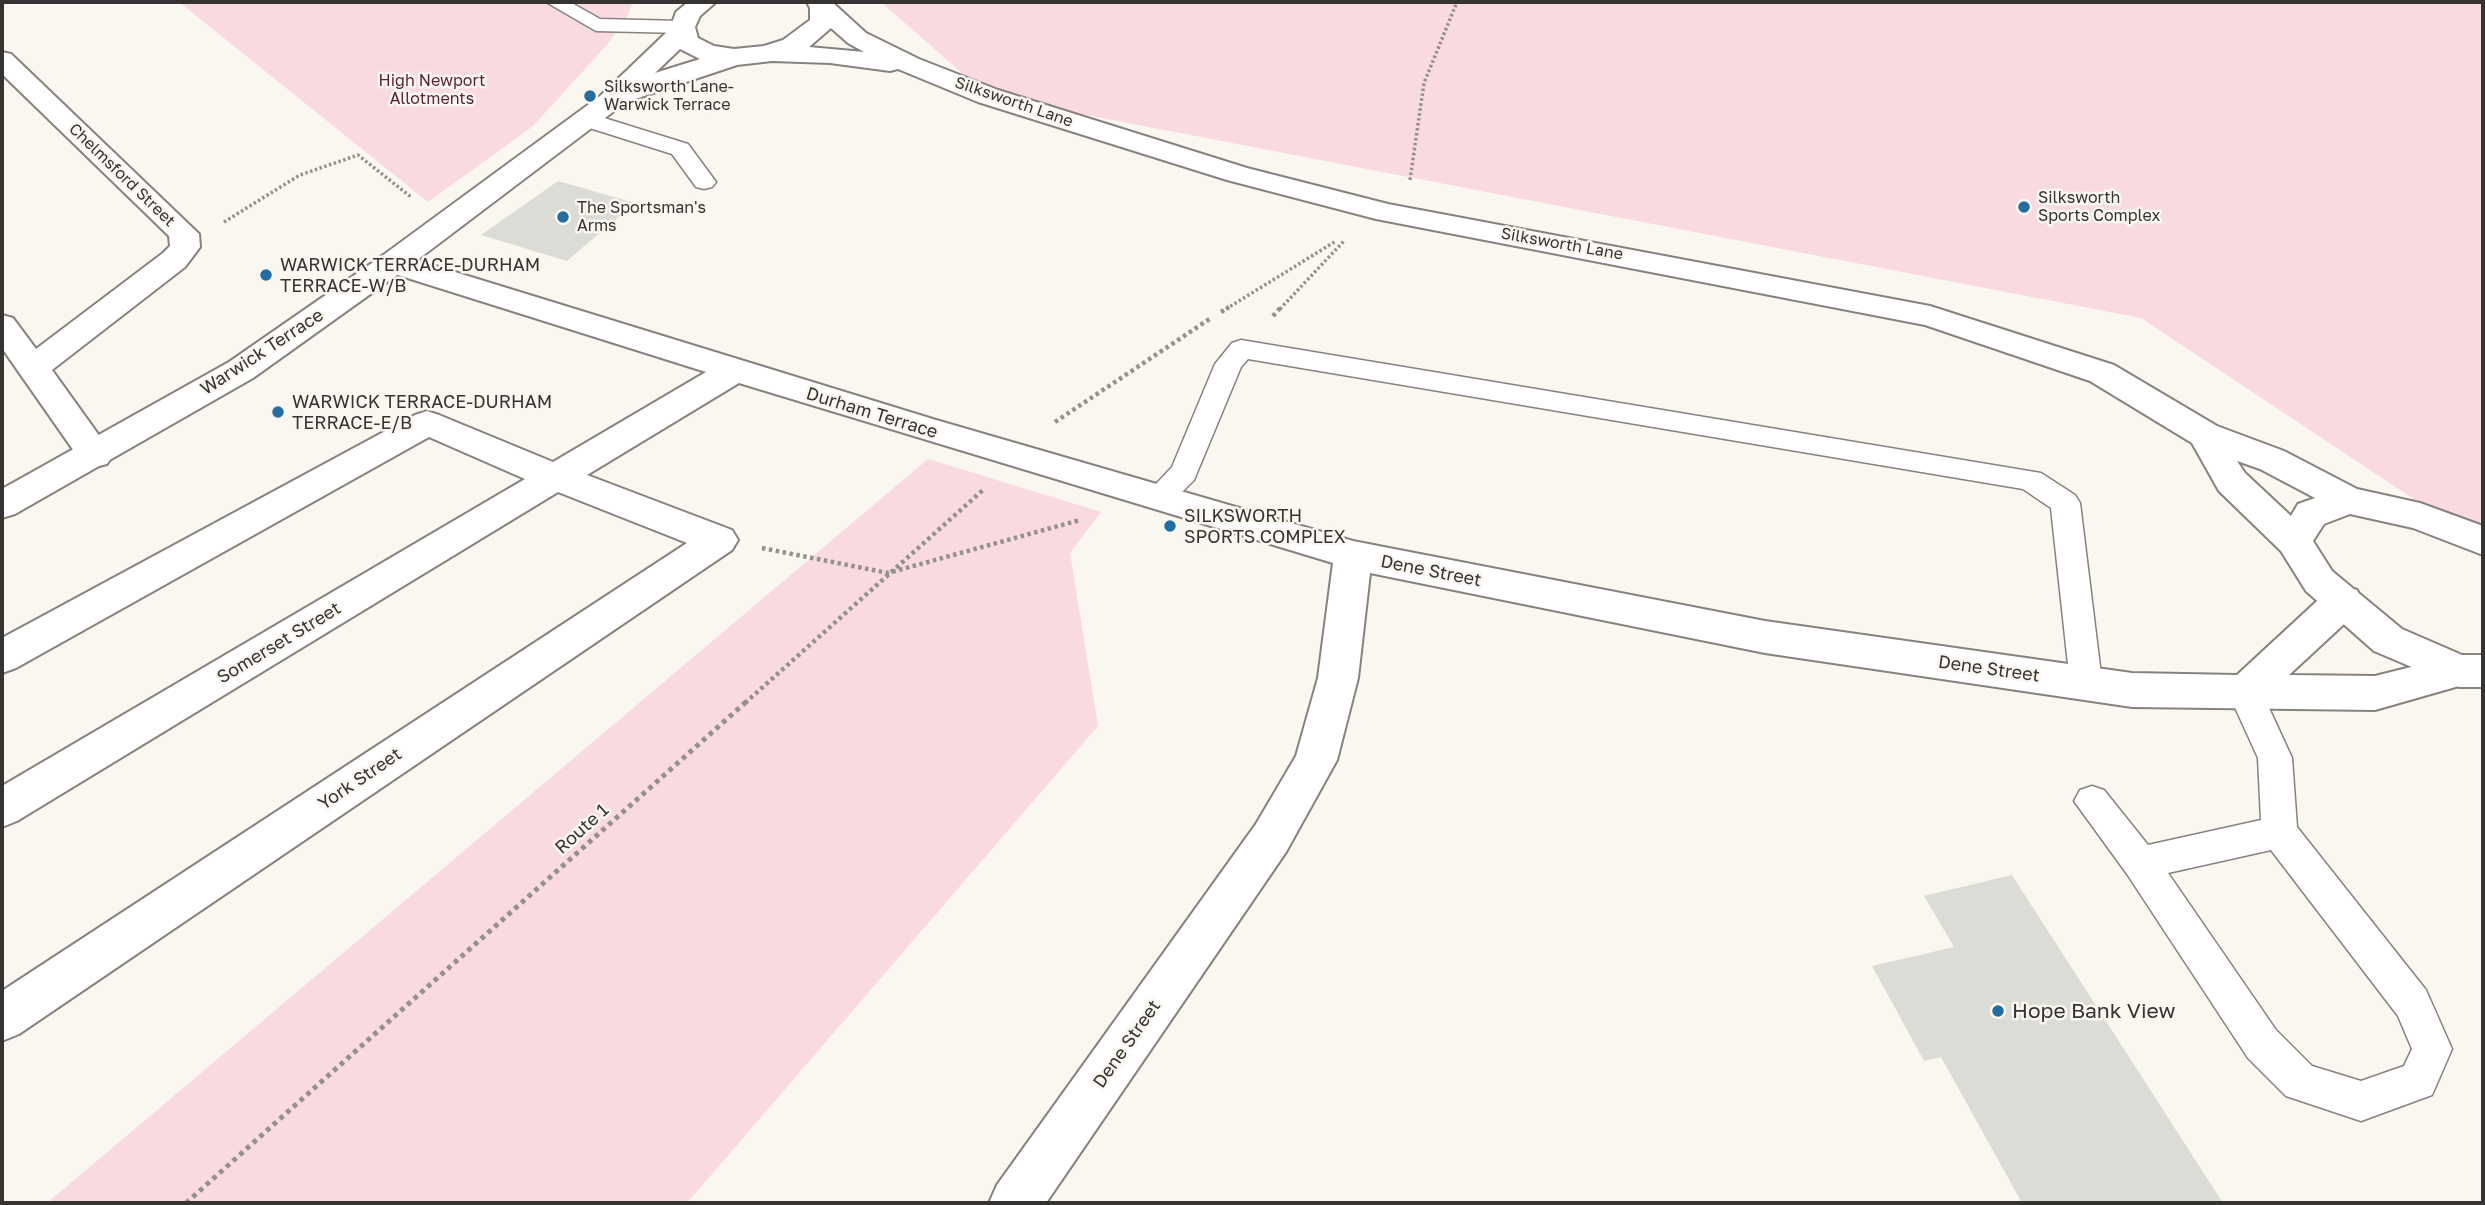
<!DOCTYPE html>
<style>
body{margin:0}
#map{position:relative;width:2485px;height:1205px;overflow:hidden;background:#faf6f0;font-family:"Golos Text",sans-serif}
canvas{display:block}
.frame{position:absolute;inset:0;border:4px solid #363432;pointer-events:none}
</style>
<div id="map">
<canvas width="2485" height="1205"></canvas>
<div class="frame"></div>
</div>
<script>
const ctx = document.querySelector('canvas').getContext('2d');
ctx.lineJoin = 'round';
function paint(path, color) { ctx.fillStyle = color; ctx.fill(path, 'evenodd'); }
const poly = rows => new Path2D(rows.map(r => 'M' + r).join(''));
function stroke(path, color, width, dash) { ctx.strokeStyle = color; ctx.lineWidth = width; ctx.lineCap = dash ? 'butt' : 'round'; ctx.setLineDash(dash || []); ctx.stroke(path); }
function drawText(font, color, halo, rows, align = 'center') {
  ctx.font = font + ' "Golos Text",sans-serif'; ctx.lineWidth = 5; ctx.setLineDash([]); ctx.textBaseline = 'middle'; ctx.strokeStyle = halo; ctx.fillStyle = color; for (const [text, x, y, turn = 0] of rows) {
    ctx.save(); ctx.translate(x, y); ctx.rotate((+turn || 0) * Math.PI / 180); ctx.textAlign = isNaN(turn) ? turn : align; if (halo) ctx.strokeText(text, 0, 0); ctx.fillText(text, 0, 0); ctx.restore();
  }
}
const green = poly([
 [179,2,633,2,627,17,606,46,533,126,428,202],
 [881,2,2483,2,2483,545,2141,318,988,96],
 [928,459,1101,512,1070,553,1098,726,687,1203,47,1203]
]);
const building = poly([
 [558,181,635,203,567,261,481,235],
 [2012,875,2223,1203,2022,1203,1941,1057,1924,1061,1872,966,1954,947,1924,896]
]);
const pathFar2 = poly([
 [1410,180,1424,83,1457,2],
 [224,222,300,175,358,155,411,197],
 [1226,309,1336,241],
 [1280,309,1344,241]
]);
const pathFar1 = poly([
 [1221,312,1229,307],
 [1273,316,1281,307],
 [1055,422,1211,318],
 [762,548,888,573,1080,520],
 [745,703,983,490]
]);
const path = poly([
 [186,1203,747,701]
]);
const service = poly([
 [546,2,570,2,600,19,682,21,692,27,682,33,596,31,546,2],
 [585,112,688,144,716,182,712,187,704,189,696,187,672,154,577,124,574,119,577,114,585,112],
 [1241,340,2041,473,2075,495,2080,503,2102,683,2098,692,2086,696,2074,692,2070,683,2051,508,2023,489,1248,359,1241,367,1194,480,1168,506,1158,509,1148,506,1143,498,1172,467,1215,364,1232,343,1241,340],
 [2245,678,2257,682,2292,758,2297,827,2426,990,2452,1049,2432,1095,2361,1121,2286,1096,2248,1058,2127,874,2074,801,2080,790,2092,786,2104,790,2148,845,2261,820,2258,758,2228,692,2233,682,2245,678],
 [2271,850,2398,1016,2412,1049,2404,1066,2361,1081,2312,1066,2276,1030,2168,873,2271,850]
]);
const minor = poly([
 [2,52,11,54,199,234,200,247,185,267,52,370,113,455,107,464,95,467,83,464,2,348,2,315,13,318,36,349,163,253,170,246,169,236,2,74,2,52],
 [393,253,936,420,1353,541,1765,621,2132,673,2237,675,2329,590,2343,586,2357,590,2362,601,2357,612,2289,675,2375,676,2459,655,2473,660,2479,671,2473,682,2375,710,2132,707,1765,653,1370,573,1358,678,1337,760,1286,852,1046,1203,989,1203,997,1185,1256,824,1296,756,1318,678,1333,563,739,383,587,475,732,530,738,540,732,550,19,1034,2,1041,2,991,687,543,558,492,17,821,2,827,2,786,525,479,429,437,16,668,2,673,2,638,415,415,427,411,439,415,553,462,706,372,382,270,378,263,382,256,393,253]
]);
const tertiary = poly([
 [688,2,716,2,700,16,695,27,698,38,714,46,734,49,764,46,783,40,810,20,810,8,807,2,832,2,866,33,919,59,998,90,1247,168,1388,204,1930,306,2114,365,2217,426,2284,451,2357,489,2420,503,2483,526,2483,555,2413,528,2350,514,2324,524,2313,541,2332,571,2402,629,2462,655,2483,655,2483,687,2459,687,2374,651,2306,591,2281,551,2219,491,2192,443,2090,381,1925,325,1376,219,1227,180,978,102,898,69,890,71,830,63,772,61,737,65,626,102,404,270,253,378,15,514,2,518,2,489,229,362,382,256,600,96,670,29,676,12,688,2],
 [831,28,848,43,864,52,809,47,831,28],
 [680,49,700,59,655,73,680,49],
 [2237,461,2260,469,2315,498,2298,504,2291,516,2245,473,2237,461]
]);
const markers = [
 [590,96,7,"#236da0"],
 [2024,207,7,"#236da0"],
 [563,217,7,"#236da0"],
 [266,275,7,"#236da0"],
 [278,412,7,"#236da0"],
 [1170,526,7,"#236da0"],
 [1998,1011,7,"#236da0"]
];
const farParknames = [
 ["High Newport",432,81],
 ["Allotments",432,99]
];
const farPoinames = [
 ["Silksworth Lane-",604,87],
 ["Warwick Terrace",604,105],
 ["Silksworth",2038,198],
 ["Sports Complex",2038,216],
 ["The Sportsman's",577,208],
 ["Arms",577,226]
];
const farStreetnames = [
 ["Silksworth Lane",1014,102,19],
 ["Chelmsford Street",122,175,44],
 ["Silksworth Lane",1562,244,10]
];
const poiNames = [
 ["WARWICK TERRACE-DURHAM",280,265],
 ["TERRACE-W/B",280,286],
 ["WARWICK TERRACE-DURHAM",292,402],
 ["TERRACE-E/B",292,423],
 ["SILKSWORTH",1184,516],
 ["SPORTS COMPLEX",1184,537]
];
const streetNames = [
 ["Warwick Terrace",262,352,-33],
 ["Durham Terrace",872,413,17],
 ["Dene Street",1431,571,11],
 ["Somerset Street",279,643,-31],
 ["Dene Street",1989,669,8],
 ["York Street",360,779,-34],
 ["Route 1",582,829,-42],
 ["Dene Street",1127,1044,-55]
];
const nearPoinames = [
 ["Hope Bank View",2012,1011]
];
paint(green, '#f9dae1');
paint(building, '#dcdcd6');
stroke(service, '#87827e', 3);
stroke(minor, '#87827e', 4);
stroke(tertiary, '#87827e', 4);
stroke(pathFar2, '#94918d', 3.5, [2.5, 2.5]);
stroke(pathFar1, '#94918d', 4.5, [3.5, 3.5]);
stroke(path, '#94918d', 5, [4.5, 4.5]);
paint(service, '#fff');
paint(minor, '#fff');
paint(tertiary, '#fff');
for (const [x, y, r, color] of markers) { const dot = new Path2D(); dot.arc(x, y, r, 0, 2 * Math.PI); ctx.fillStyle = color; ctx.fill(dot); stroke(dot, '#faf6f0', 2.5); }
drawText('16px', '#5c2335', '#faf6f0', farParknames);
drawText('16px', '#363432', '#faf6f0', farPoinames, 'left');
drawText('16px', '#363432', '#faf6f0', farStreetnames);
drawText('18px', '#363432', '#faf6f0', poiNames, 'left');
drawText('18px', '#363432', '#faf6f0', streetNames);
drawText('21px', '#363432', '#faf6f0', nearPoinames, 'left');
</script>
